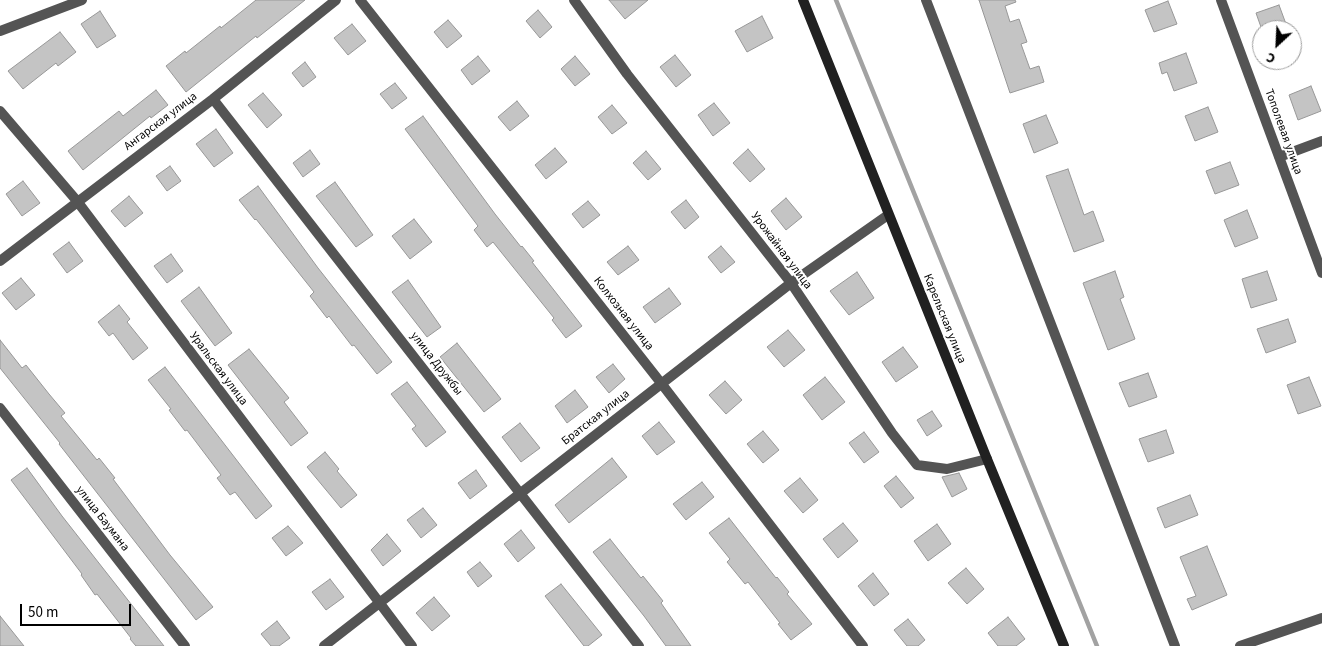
<!DOCTYPE html>
<meta charset="utf-8">
<style>
body{margin:0}
#map{position:relative;width:1322px;height:646px;overflow:hidden;background:#fff;font-family:"Source Sans 3",sans-serif}
canvas{display:block}
.north{position:absolute;left:1252px;top:20px;width:50px;height:50px;box-sizing:border-box;background:#fff;border:1px solid #999;border-radius:50%;rotate:205deg;font-size:14px;font-weight:700;line-height:20px;text-align:center;color:#000}
.north::after{content:'';display:block;margin:auto;width:18px;height:22px;background:#000;clip-path:polygon(50% 0,100% 100%,50% 72%,0 100%)}
.scale{position:absolute;left:20px;top:604px;width:111px;height:22px;box-sizing:border-box;border:2px solid #000;border-top:0;padding-left:6px;font-size:15px;line-height:18px;white-space:nowrap;color:#000;-webkit-text-stroke:4px #fff;paint-order:stroke}
</style>
<div id="map">
<canvas width="1322" height="646"></canvas>
<div class="north">С</div>
<div class="scale">50 m</div>
</div>
<script>
const ctx = document.querySelector('canvas').getContext('2d');
ctx.lineJoin = 'round';
const poly = rows => new Path2D(rows.map(r => 'M' + r).join(''));
function stroke(path, color, width, dash) { ctx.strokeStyle = color; ctx.lineWidth = width; ctx.lineCap = dash ? 'butt' : 'round'; ctx.setLineDash(dash || []); ctx.stroke(path); }
function paint(path, color) { ctx.fillStyle = color; ctx.fill(path, 'evenodd'); }
function drawText(font, color, halo, rows, align = 'center') {
  ctx.font = font + ' "Source Sans 3",sans-serif'; ctx.lineWidth = 4; ctx.setLineDash([]); ctx.textBaseline = 'middle'; ctx.strokeStyle = halo; ctx.fillStyle = color; for (const [text, x, y, turn = 0] of rows) {
    ctx.save(); ctx.translate(x, y); ctx.rotate((+turn || 0) * Math.PI / 180); ctx.textAlign = isNaN(turn) ? turn : align; if (halo) ctx.strokeText(text, 0, 0); ctx.fillText(text, 0, 0); ctx.restore();
  }
}
const stream = poly([
 [836,0,1097,646]
]);
const building = poly([
 [256,0,305,0,257,38,256,36,186,92,166,66,185,51,186,53,220,26,221,28,256,0],
 [609,0,648,0,625,19,609,0],
 [979,0,1015,0,1016,2,1005,6,1010,22,1019,19,1027,42,1021,44,1030,69,1039,66,1044,82,1010,93,979,0],
 [1168,1,1177,24,1154,32,1145,10,1168,1],
 [1279,5,1286,24,1272,30,1262,30,1256,13,1279,5],
 [538,10,552,27,540,38,526,21,538,10],
 [100,11,116,36,97,48,81,24,100,11],
 [762,16,773,38,747,52,735,31,762,16],
 [448,20,462,36,447,48,434,32,448,20],
 [352,24,366,41,348,55,334,38,352,24],
 [60,32,76,52,58,66,56,63,23,89,8,71,60,32],
 [1186,53,1197,83,1174,91,1167,72,1162,74,1159,63,1186,53],
 [675,55,691,75,676,87,660,67,675,55],
 [478,56,490,71,472,85,461,70,478,56],
 [575,56,590,74,575,86,561,69,575,56],
 [305,62,316,77,303,87,292,73,305,62],
 [395,83,407,98,392,109,380,94,395,83],
 [1311,86,1321,111,1298,120,1289,95,1311,86],
 [156,90,168,105,151,118,150,116,83,170,68,151,119,111,123,116,156,90],
 [263,93,282,115,267,128,248,105,263,93],
 [517,101,529,116,510,131,498,117,517,101],
 [714,103,730,123,713,136,698,115,714,103],
 [612,105,627,123,612,134,598,117,612,105],
 [1208,107,1218,132,1195,141,1185,116,1208,107],
 [1046,115,1058,143,1034,153,1023,124,1046,115],
 [423,116,495,214,521,247,522,246,534,261,532,262,582,326,566,338,552,320,554,318,493,242,487,247,474,230,478,226,405,129,423,116],
 [216,129,233,153,214,167,196,144,216,129],
 [555,148,567,162,546,179,535,165,555,148],
 [748,149,765,169,750,182,733,163,748,149],
 [310,150,320,164,303,177,293,163,310,150],
 [646,151,661,169,648,180,633,163,646,151],
 [1230,162,1239,185,1215,194,1206,171,1230,162],
 [170,166,181,181,167,191,156,176,170,166],
 [1068,169,1084,215,1093,211,1104,241,1074,252,1046,176,1068,169],
 [23,181,40,203,22,216,6,194,23,181],
 [335,182,373,235,356,247,316,196,335,182],
 [258,186,318,268,392,362,377,374,354,345,352,346,329,316,327,318,310,296,314,292,256,219,255,220,239,200,258,186],
 [129,196,143,213,125,227,111,211,129,196],
 [786,198,802,217,786,230,771,211,786,198],
 [686,200,699,217,685,229,671,212,686,200],
 [588,201,600,215,583,228,572,214,588,201],
 [1247,210,1258,238,1235,247,1224,220,1247,210],
 [414,219,432,242,410,259,392,236,414,219],
 [69,242,83,261,67,273,53,254,69,242],
 [628,246,639,260,618,275,607,262,628,246],
 [721,246,735,262,721,273,708,257,721,246],
 [171,254,183,271,167,283,154,266,171,254],
 [1115,271,1124,297,1120,299,1135,339,1108,350,1083,283,1115,271],
 [1267,271,1277,300,1251,308,1242,279,1267,271],
 [857,272,874,298,849,315,830,291,857,272],
 [21,278,35,295,16,310,2,293,21,278],
 [408,280,441,327,427,337,392,292,408,280],
 [199,287,232,333,215,346,181,301,199,287],
 [669,288,681,304,655,323,643,307,669,288],
 [119,305,130,319,127,322,148,348,133,360,113,333,109,336,98,322,119,305],
 [1288,319,1296,342,1266,353,1257,329,1288,319],
 [788,330,805,350,784,367,767,347,788,330],
 [0,340,22,368,26,365,49,394,65,413,61,416,97,460,99,458,115,478,113,479,170,555,213,607,196,620,59,444,60,443,0,368,0,340],
 [457,343,501,399,484,412,440,357,457,343],
 [903,347,918,367,896,382,882,362,903,347],
 [249,349,289,398,284,402,308,433,291,446,228,365,249,349],
 [613,364,625,379,609,393,596,377,613,364],
 [165,367,272,506,256,519,235,492,230,495,217,478,221,475,187,430,185,431,169,410,171,409,148,380,165,367],
 [1148,373,1157,397,1129,407,1119,383,1148,373],
 [825,377,845,402,822,420,803,395,825,377],
 [1309,377,1321,406,1298,414,1287,385,1309,377],
 [725,381,742,400,726,414,709,395,725,381],
 [407,382,446,432,426,447,412,429,416,426,391,394,407,382],
 [575,390,588,407,567,423,555,406,575,390],
 [932,411,942,426,927,436,917,420,932,411],
 [659,422,675,442,657,455,642,436,659,422],
 [520,423,540,448,521,462,502,437,520,423],
 [1166,430,1174,453,1148,462,1139,439,1166,430],
 [763,431,779,450,763,463,747,444,763,431],
 [864,432,879,452,864,463,849,443,864,432],
 [325,452,339,469,337,471,357,495,341,508,307,467,325,452],
 [612,458,627,477,569,523,555,505,612,458],
 [27,468,62,516,164,646,136,646,130,639,131,638,97,594,95,595,81,575,82,574,11,480,27,468],
 [476,470,487,486,470,499,458,483,476,470],
 [959,473,967,489,952,497,942,477,959,473],
 [896,476,914,498,901,508,884,486,896,476],
 [800,478,818,500,803,513,784,491,800,478],
 [702,482,714,497,686,520,673,504,702,482],
 [1190,495,1198,515,1165,528,1157,508,1190,495],
 [423,508,437,525,421,538,407,520,423,508],
 [729,518,776,578,777,577,789,592,787,594,812,624,791,640,778,624,780,623,748,582,745,584,727,562,730,559,709,533,729,518],
 [843,523,858,541,838,558,823,539,843,523],
 [937,524,951,544,928,561,914,541,937,524],
 [288,526,303,543,286,556,272,538,288,526],
 [521,530,535,548,518,562,504,544,521,530],
 [387,534,401,551,383,566,371,550,387,534],
 [610,539,641,578,643,576,663,601,661,603,691,646,666,646,644,616,593,552,610,539],
 [1207,546,1227,595,1192,610,1187,599,1196,596,1180,557,1207,546],
 [480,562,492,576,478,587,467,572,480,562],
 [966,568,984,589,967,604,948,583,966,568],
 [873,573,889,594,874,606,858,586,873,573],
 [330,579,344,597,326,610,312,592,330,579],
 [561,584,602,635,588,646,584,646,545,596,561,584],
 [434,597,450,616,432,631,416,613,434,597],
 [0,616,24,646,0,646,0,616],
 [1008,617,1025,639,1016,646,998,646,988,633,1008,617],
 [908,619,925,640,918,646,907,646,894,630,908,619],
 [277,621,290,638,279,646,271,646,261,634,277,621]
]);
const street = poly([
 [360,0,661,383,863,646],
 [574,0,627,74,791,283,892,433,917,465,947,469,987,459],
 [926,0,1175,646],
 [1221,0,1322,273],
 [0,31,82,0],
 [213,99,639,646],
 [0,111,77,201,412,646],
 [1279,157,1322,141],
 [0,261,213,99,336,0],
 [0,408,185,646],
 [324,646,791,283,888,215],
 [1240,646,1322,618]
]);
const secondary = poly([
 [803,0,987,459,1064,646]
]);
const streetNames = [
 ["Ангарская улица",161,122,-37],
 ["Тополевая улица",1283,132,70],
 ["Урожайная улица",781,251,53],
 ["Колхозная улица",623,314,52],
 ["Карельская улица",944,319,68],
 ["улица Дружбы",436,364,52],
 ["Уральская улица",218,369,53],
 ["Братская улица",596,418,-38],
 ["улица Баумана",102,519,52]
];
stroke(stream, '#a2a2a2', 4.5);
paint(building, '#c4c4c4');
stroke(building, '#989898', 1);
stroke(street, '#545454', 10);
stroke(secondary, '#212121', 10);
drawText('12px', '#000', '#fff', streetNames);
</script>
